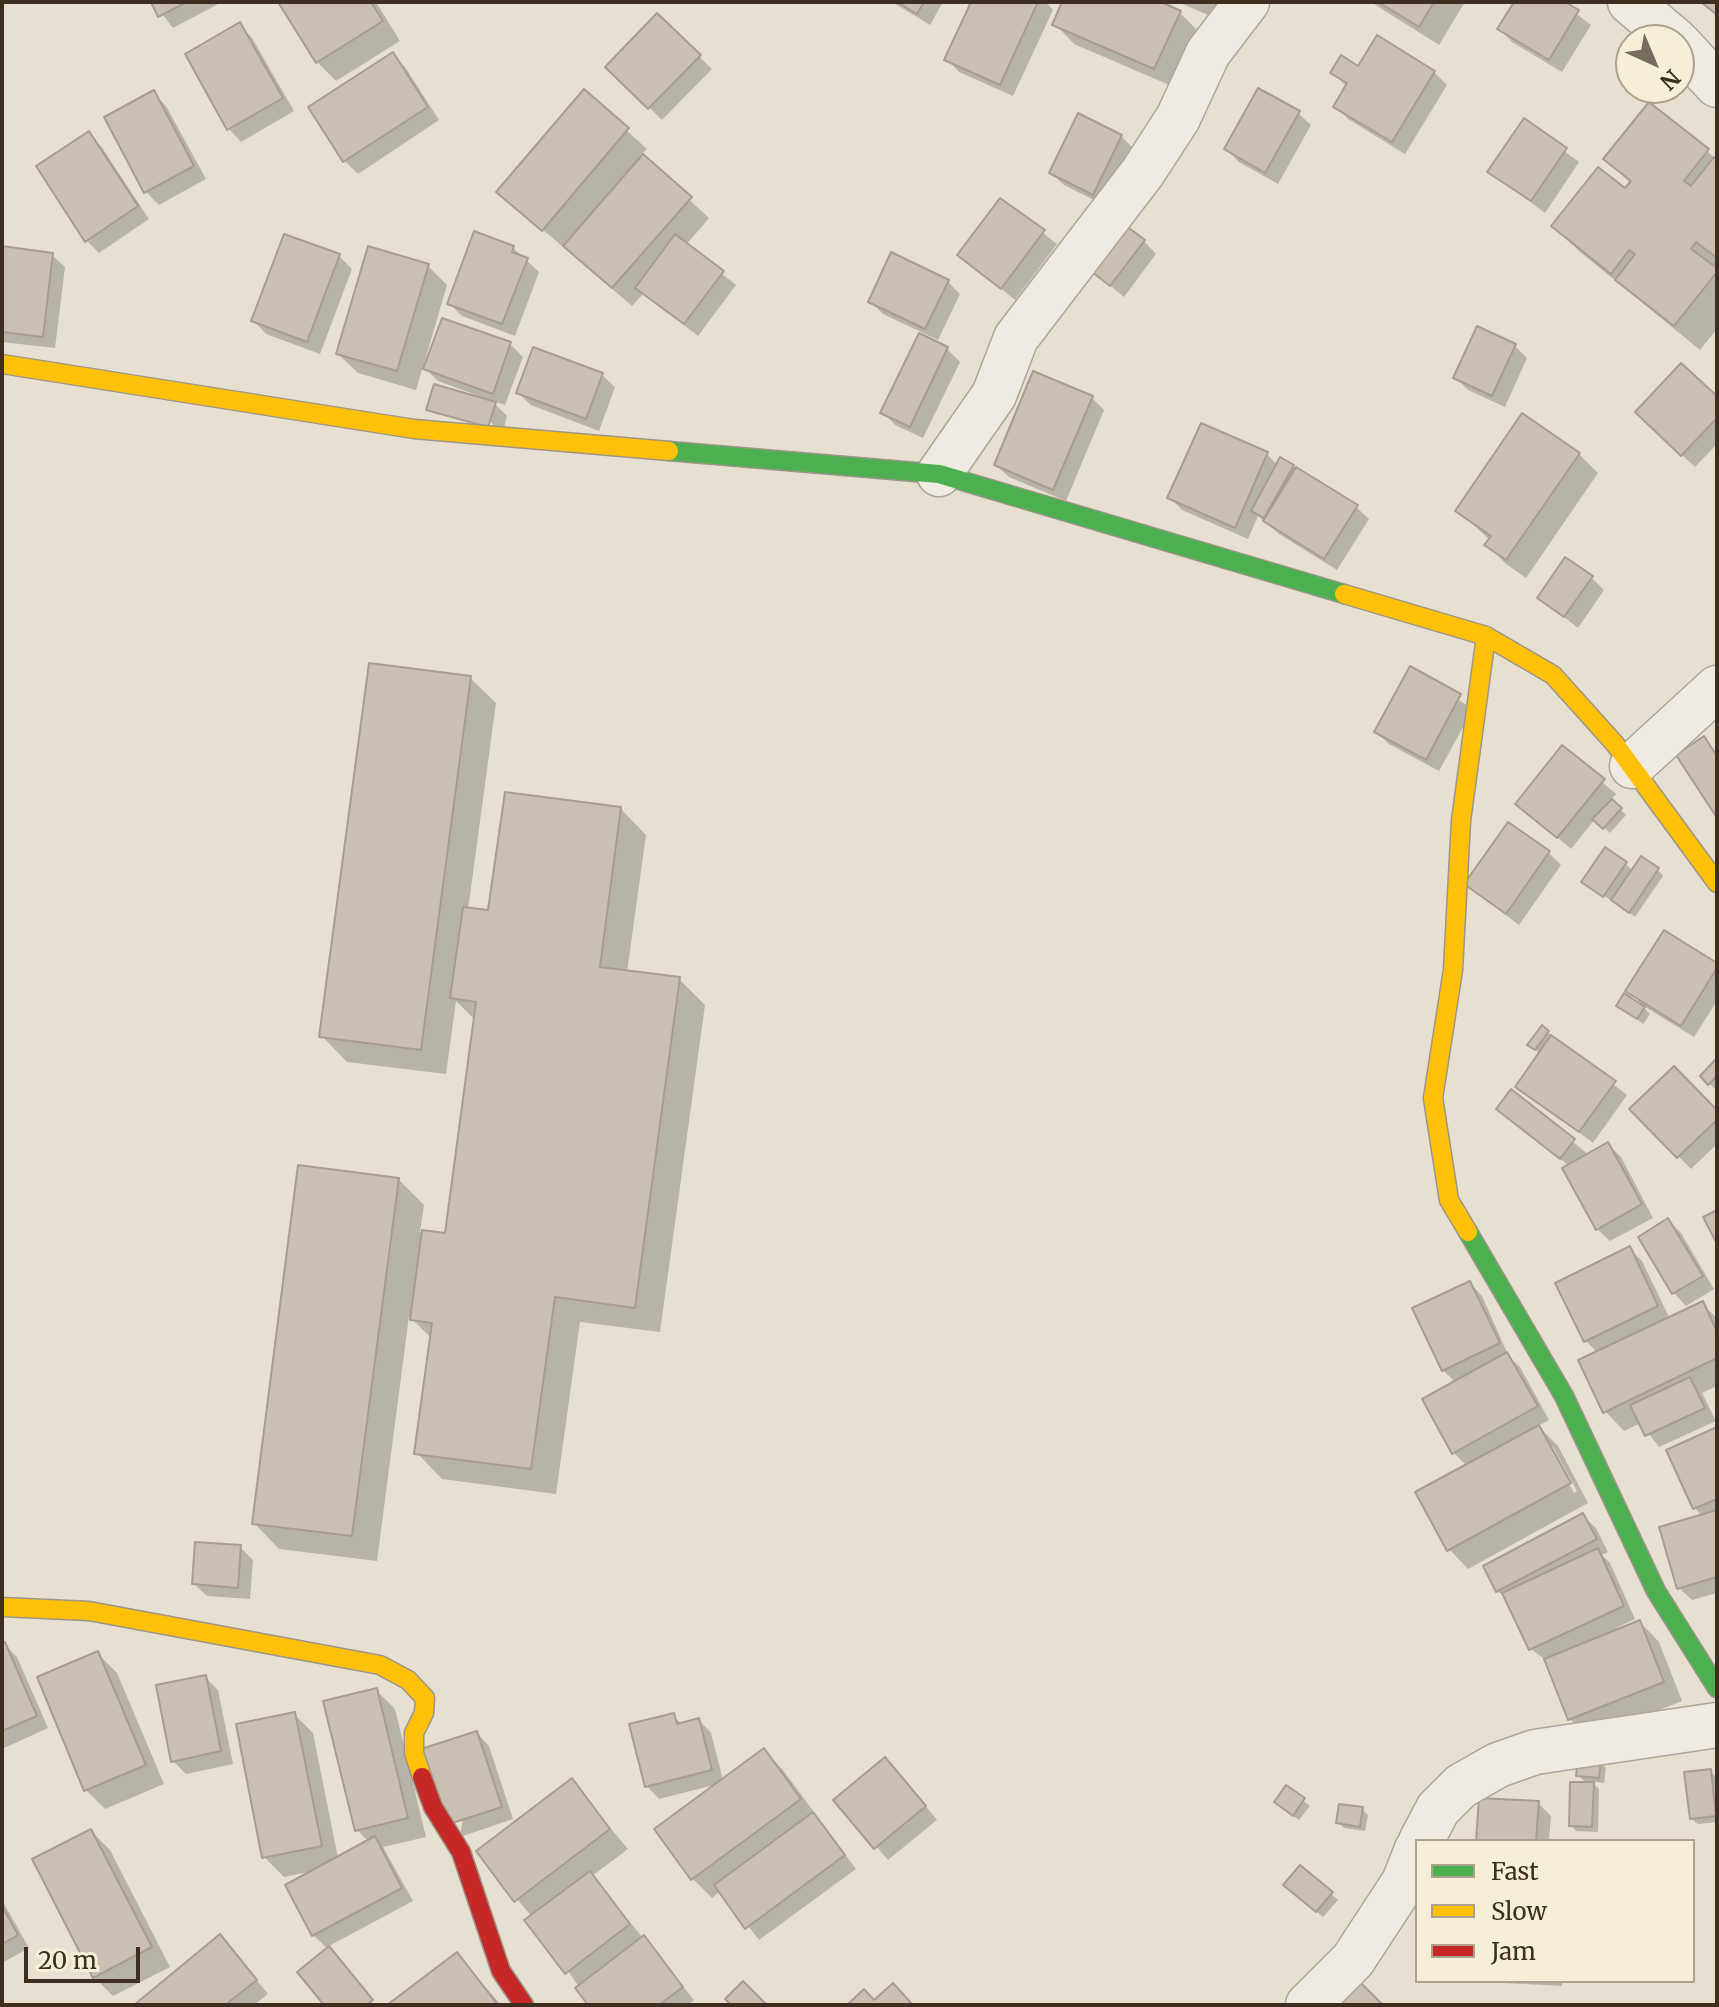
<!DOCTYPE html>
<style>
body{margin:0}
#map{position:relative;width:1719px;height:2007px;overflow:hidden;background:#e7e0d1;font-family:Merriweather,serif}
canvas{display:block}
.frame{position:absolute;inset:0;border:4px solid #3d2e20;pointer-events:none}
.legend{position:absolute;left:1415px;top:1839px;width:280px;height:144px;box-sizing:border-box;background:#f7eed8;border:2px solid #ada18e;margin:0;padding:10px 14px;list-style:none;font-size:24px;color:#3d2e20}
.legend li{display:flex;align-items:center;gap:16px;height:40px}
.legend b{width:40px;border:2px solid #ada18e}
.north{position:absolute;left:1615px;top:24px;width:80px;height:80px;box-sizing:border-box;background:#f7eed8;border:2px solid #ada18e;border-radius:50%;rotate:136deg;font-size:22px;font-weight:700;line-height:32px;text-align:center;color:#3d2e20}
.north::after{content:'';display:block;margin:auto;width:28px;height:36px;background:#786c5e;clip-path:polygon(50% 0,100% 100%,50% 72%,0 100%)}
.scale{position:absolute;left:24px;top:1947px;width:116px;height:36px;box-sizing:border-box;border:4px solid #3d2e20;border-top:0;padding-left:10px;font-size:24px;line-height:28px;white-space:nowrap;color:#3d2e20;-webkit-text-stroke:6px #f7eed8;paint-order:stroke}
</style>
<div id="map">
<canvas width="1719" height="2007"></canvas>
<div class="frame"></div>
<ul class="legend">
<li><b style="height:10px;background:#4caf50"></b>Fast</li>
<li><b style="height:10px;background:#ffc107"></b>Slow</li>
<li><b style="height:10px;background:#c62828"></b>Jam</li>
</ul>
<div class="north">N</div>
<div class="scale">20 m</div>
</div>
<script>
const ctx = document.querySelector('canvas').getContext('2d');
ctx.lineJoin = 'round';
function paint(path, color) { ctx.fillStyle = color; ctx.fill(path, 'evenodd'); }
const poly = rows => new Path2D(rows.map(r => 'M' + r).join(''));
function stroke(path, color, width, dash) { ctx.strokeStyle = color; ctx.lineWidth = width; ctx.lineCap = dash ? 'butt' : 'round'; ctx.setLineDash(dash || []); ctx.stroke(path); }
const shadow = poly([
 [153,2,222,2,173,28],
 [280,2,376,2,400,41,336,81,317,62],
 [892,2,943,2,930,25],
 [973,2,1046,2,1053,10,1013,96,959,72,947,59],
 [1065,2,1156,2,1180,13,1199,32,1174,87,1074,44,1055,24],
 [1178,2,1230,2,1222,21],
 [1371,2,1465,2,1439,45],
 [1516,2,1561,2,1591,25,1562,72,1512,42,1500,29],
 [657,16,712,69,662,120,608,67],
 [240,25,252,38,294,111,241,142,229,129],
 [392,54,405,67,439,120,358,174,345,161,310,108],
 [1358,68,1434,72,1447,85,1405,154,1348,119,1335,106,1347,87,1333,73],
 [584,92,647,149,641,155,709,218,686,245,736,285,698,336,643,294,632,306,499,192],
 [154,93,166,106,206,179,159,205,146,192],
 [1298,113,1311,125,1278,184,1239,162,1226,149],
 [1524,121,1579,162,1545,213,1490,172],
 [89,134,101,146,149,219,99,253,86,240],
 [1121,136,1134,149,1106,206,1064,185,1051,173],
 [1707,151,1717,160,1717,329,1700,350,1579,251,1554,226,1626,190,1631,184,1606,159],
 [1001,200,1057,244,1015,300,960,255],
 [1144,241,1156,254,1124,297,1089,268],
 [2,248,52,255,65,267,55,348,2,342],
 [513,248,539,272,515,336,462,316,449,303],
 [339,256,352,269,320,354,266,334,254,321],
 [428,266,447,285,424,364,510,344,523,357,505,405,491,400,507,416,501,439,476,395,438,381,423,366,416,390,358,373,338,354],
 [948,282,960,294,938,340,883,314,870,301],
 [1515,346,1527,358,1505,407,1468,390,1455,377],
 [947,349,960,362,923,438,895,425,883,412],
 [602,375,615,387,599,431,531,405,518,393],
 [1092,398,1104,410,1066,501,1009,477,996,465],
 [1717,399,1717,444,1695,467,1650,425],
 [1267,454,1278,466,1292,466,1356,507,1369,519,1337,570,1279,534,1258,516,1248,539,1182,510,1170,498],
 [1579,454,1598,473,1526,578,1506,564,1487,545,1490,540,1458,511],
 [1592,578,1604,590,1578,628,1539,597],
 [1410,669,1473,709,1439,771,1389,744,1376,732],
 [470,678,496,703,468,910,490,912,621,809,646,835,627,972,679,979,705,1005,660,1332,580,1322,556,1494,442,1479,417,1453,432,1339,409,1316,377,1561,279,1549,254,1523,398,1179,424,1205,420,1232,446,1235,476,1021,456,1001,446,1074,347,1062,322,1036],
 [1562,748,1616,794,1611,800,1626,815,1610,833,1595,819,1571,849,1518,804],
 [1549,853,1561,865,1519,925,1466,884],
 [1626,864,1633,871,1658,870,1663,876,1635,917,1584,882],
 [1717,965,1717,1001,1694,1037,1642,1005,1628,990],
 [1619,1006,1642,1006,1650,1014,1643,1024],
 [1547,1032,1627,1095,1593,1143,1518,1086,1540,1054,1530,1045],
 [1717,1061,1717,1087,1715,1089,1702,1076],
 [1512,1092,1589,1155,1608,1144,1621,1157,1653,1218,1610,1241,1597,1229,1569,1166,1498,1109],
 [1632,1109,1717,1113,1717,1144,1691,1169],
 [1668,1220,1681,1233,1714,1289,1686,1306,1674,1293,1641,1237],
 [1630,1249,1642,1261,1670,1319,1702,1304,1717,1318,1717,1386,1702,1393,1716,1421,1659,1447,1641,1423,1624,1431,1605,1411,1598,1353,1586,1341],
 [1470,1283,1482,1296,1509,1357,1520,1367,1549,1420,1538,1426,1558,1446,1588,1503,1468,1569,1449,1549,1467,1466,1454,1453,1425,1400,1456,1383,1443,1370],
 [1549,1447,1553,1447,1577,1491,1574,1493],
 [1717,1429,1717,1593,1692,1600,1679,1588,1702,1516,1695,1508,1669,1451],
 [1583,1516,1596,1528,1608,1552,1602,1555,1610,1563,1635,1619,1616,1628,1617,1631,1640,1622,1659,1642,1682,1701,1589,1738,1570,1719,1547,1661,1531,1649,1509,1602,1498,1591],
 [240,1547,253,1560,250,1599,207,1596,194,1584],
 [4,1644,17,1657,48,1728,2,1749],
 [98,1654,117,1673,164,1784,105,1809,86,1790,40,1678],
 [206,1678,218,1690,233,1764,186,1774,173,1761],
 [376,1690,395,1709,426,1837,383,1847,413,1901,327,1947,372,1998,364,2005,327,2005,328,1949,313,1935,313,1871,284,1877,264,1857,294,1714,313,1733,338,1858,369,1842,357,1830],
 [673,1716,682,1724,699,1720,711,1733,723,1780,764,1751,783,1770,856,1869,759,1940,721,1891,712,1898,693,1879,657,1830,718,1784,659,1799,647,1786],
 [477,1733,489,1746,513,1819,460,1837],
 [1600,1762,1606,1768,1604,1783,1591,1781,1599,1789,1598,1832,1576,1831,1571,1825,1587,1784,1578,1775],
 [1710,1771,1716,1777,1717,1822,1698,1824,1692,1819],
 [898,1772,937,1820,888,1860,836,1800],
 [571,1781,628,1849,592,1876,694,2000,688,2005,591,2005,532,1917,478,1852],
 [1287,1788,1310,1806,1299,1820,1282,1808],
 [1538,1803,1551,1816,1549,1841,1478,1841],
 [1362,1809,1368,1815,1365,1831,1344,1828,1338,1822],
 [91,1831,110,1850,170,1967,113,1996,94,1977],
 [1301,1868,1338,1900,1323,1917,1292,1890],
 [2,1900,29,1948,2,1963],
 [220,1936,268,1994,254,2005,136,2005],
 [457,1954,501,2005,391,2005],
 [1468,1981,1562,1981,1562,1986]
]);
const building = poly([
 [151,2,187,2,158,17,151,2],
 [278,2,371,2,383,21,316,63,278,2],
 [897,2,924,2,917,14,897,2],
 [971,2,1038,2,1000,85,944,60,971,2],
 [1062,2,1161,2,1181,11,1154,69,1052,25,1062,2],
 [1378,2,1434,2,1419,27,1378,2],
 [1514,2,1565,2,1579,10,1549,60,1497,29,1514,2],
 [1701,2,1717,2,1717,15,1701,2],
 [657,13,701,55,648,109,605,67,657,13],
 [240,22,283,98,227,130,185,54,240,22],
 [1377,35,1435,71,1392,142,1333,107,1347,83,1330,73,1341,55,1358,66,1377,35],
 [393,52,428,107,343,162,308,107,393,52],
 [1258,88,1300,111,1265,173,1224,149,1258,88],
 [584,89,629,128,542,231,496,192,584,89],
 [154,90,194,166,144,193,104,117,154,90],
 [1649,102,1709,149,1684,181,1691,186,1714,157,1717,160,1717,258,1696,242,1691,249,1717,268,1717,272,1674,326,1615,280,1635,254,1629,250,1611,274,1551,226,1598,167,1625,188,1631,181,1603,159,1649,102],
 [1078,113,1122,135,1093,195,1049,173,1078,113],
 [1524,118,1567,148,1531,201,1487,172,1524,118],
 [89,131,138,206,85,242,36,166,89,131],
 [643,154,692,197,612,288,563,246,643,154],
 [1000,198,1045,230,1001,289,957,255,1000,198],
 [1121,222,1145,240,1110,286,1087,268,1121,222],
 [474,231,514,246,512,252,528,258,502,324,447,304,474,231],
 [284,234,340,254,307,342,251,321,284,234],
 [675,234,724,271,684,324,635,288,675,234],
 [2,246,53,253,43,337,2,332,2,246],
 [368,246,429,264,397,371,336,354,368,246],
 [891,252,949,280,925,329,868,302,891,252],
 [442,318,511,342,493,394,423,369,442,318],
 [1477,326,1516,344,1492,396,1453,378,1477,326],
 [919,333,948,347,910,427,880,413,919,333],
 [533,347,603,373,586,419,516,393,533,347],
 [1681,363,1717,396,1717,418,1681,456,1635,412,1681,363],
 [1033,371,1093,396,1053,490,994,465,1033,371],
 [434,384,496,402,488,427,426,410,434,384],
 [1522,413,1580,453,1506,560,1484,545,1491,536,1455,511,1522,413],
 [1201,423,1268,452,1235,528,1167,498,1201,423],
 [1280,457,1294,465,1264,518,1251,511,1280,457],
 [1296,467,1358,505,1324,559,1263,521,1296,467],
 [1565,557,1593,576,1564,617,1537,598,1565,557],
 [369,663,471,676,421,1050,319,1037,369,663],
 [1410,666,1461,694,1426,760,1374,732,1410,666],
 [1704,736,1717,756,1717,818,1676,755,1704,736],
 [1562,745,1605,779,1557,838,1515,804,1562,745],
 [505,792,621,807,600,967,680,977,635,1308,555,1297,531,1469,414,1454,432,1323,410,1320,422,1230,445,1233,476,1002,450,998,463,907,488,910,505,792],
 [1612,799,1622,808,1603,829,1592,819,1612,799],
 [1508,822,1550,851,1506,914,1464,884,1508,822],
 [1605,847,1627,862,1603,897,1581,882,1605,847],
 [1641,856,1659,868,1629,913,1611,900,1641,856],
 [1664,930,1717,963,1717,968,1681,1026,1625,991,1664,930],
 [1624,993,1645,1007,1637,1019,1616,1006,1624,993],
 [1542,1025,1549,1031,1535,1050,1527,1045,1542,1025],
 [1551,1035,1616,1081,1579,1132,1515,1087,1551,1035],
 [1717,1058,1717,1076,1708,1085,1700,1076,1717,1058],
 [1674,1066,1717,1110,1717,1120,1677,1158,1629,1109,1674,1066],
 [1511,1089,1575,1139,1560,1159,1496,1109,1511,1089],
 [1608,1142,1642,1204,1596,1230,1562,1168,1608,1142],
 [298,1165,399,1178,352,1536,252,1524,298,1165],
 [1717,1210,1717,1244,1703,1217,1717,1210],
 [1668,1218,1703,1276,1672,1294,1638,1237,1668,1218],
 [1630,1246,1658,1306,1584,1342,1555,1283,1630,1246],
 [1470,1281,1500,1343,1442,1371,1412,1308,1470,1281],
 [1703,1301,1717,1332,1717,1358,1603,1413,1578,1360,1703,1301],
 [1507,1352,1538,1406,1452,1454,1422,1399,1507,1352],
 [1690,1377,1705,1408,1645,1436,1630,1405,1690,1377],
 [1539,1425,1571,1483,1447,1551,1415,1492,1539,1425],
 [1717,1427,1717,1499,1693,1509,1666,1450,1717,1427],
 [1717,1510,1717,1577,1677,1589,1659,1527,1717,1510],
 [1583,1513,1597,1539,1496,1592,1483,1566,1583,1513],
 [195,1542,241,1545,238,1588,192,1584,195,1542],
 [1598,1548,1624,1606,1529,1650,1502,1593,1598,1548],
 [1640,1620,1664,1682,1568,1720,1544,1659,1640,1620],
 [5,1642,37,1716,2,1731,2,1643,5,1642],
 [98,1651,146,1765,84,1791,37,1677,98,1651],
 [206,1675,221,1751,171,1762,156,1685,206,1675],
 [377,1688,408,1818,355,1831,323,1701,377,1688],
 [295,1712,322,1846,262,1858,236,1724,295,1712],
 [674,1713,677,1724,699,1718,712,1770,645,1787,629,1724,674,1713],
 [477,1731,502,1807,446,1825,421,1749,477,1731],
 [764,1748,801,1799,691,1880,654,1829,764,1748],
 [885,1757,926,1806,874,1849,833,1800,885,1757],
 [1578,1758,1601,1760,1599,1778,1576,1776,1578,1758],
 [1711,1769,1716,1816,1690,1819,1684,1772,1711,1769],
 [572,1778,610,1829,514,1902,476,1851,572,1778],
 [1570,1782,1594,1782,1592,1827,1569,1826,1570,1782],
 [1286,1785,1305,1798,1293,1816,1274,1802,1286,1785],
 [1479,1798,1539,1801,1536,1841,1476,1841,1479,1798],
 [1339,1804,1363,1807,1360,1827,1336,1823,1339,1804],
 [813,1812,845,1855,745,1929,714,1885,813,1812],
 [91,1829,152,1947,93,1978,32,1859,91,1829],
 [375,1836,402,1888,312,1936,285,1885,375,1836],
 [1300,1865,1333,1892,1316,1912,1283,1885,1300,1865],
 [590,1871,630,1924,565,1974,524,1920,590,1871],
 [2,1906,18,1935,2,1944,2,1906],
 [220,1934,257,1980,225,2005,134,2005,220,1934],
 [644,1935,683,1987,659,2005,588,2005,575,1988,644,1935],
 [329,1946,373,2000,367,2005,324,2005,297,1972,329,1946],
 [457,1952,498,2005,387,2005,457,1952],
 [1357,1979,1383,2005,1332,2005,1357,1979],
 [743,1981,766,2004,765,2005,731,2005,725,1999,743,1981],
 [893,1983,913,2005,847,2005,864,1989,874,2000,893,1983]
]);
const street = poly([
 [1630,2,1675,40],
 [1679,44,1717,85],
 [939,474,994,395,1016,338,1143,172,1178,118,1208,53,1247,2],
 [1632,766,1717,688],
 [1421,1841,1438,1809,1461,1786,1498,1765,1535,1752,1717,1725],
 [1308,2005,1353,1960,1404,1882,1417,1849]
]);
const fast = poly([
 [669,451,939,474,1344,594],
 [1468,1232,1564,1396,1656,1591,1717,1688]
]);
const slow = poly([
 [2,364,414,429,669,451],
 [1344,594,1486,636,1553,675,1615,744,1717,883],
 [1468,1232,1449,1200,1433,1098,1453,970,1461,821,1486,636],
 [2,1607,89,1611,380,1665,408,1680,425,1698,424,1713,414,1733,414,1753,422,1777]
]);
const jam = poly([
 [422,1777,433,1807,461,1852,501,1971,524,2005]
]);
paint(shadow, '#0003');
paint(building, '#cbbfb2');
stroke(building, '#a89c90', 2);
stroke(street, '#ada599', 47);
stroke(fast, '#9c958a', 21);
stroke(slow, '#9c958a', 21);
stroke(jam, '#9c958a', 21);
stroke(street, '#efebe3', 44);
stroke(fast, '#4caf50', 18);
stroke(slow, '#ffc107', 18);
stroke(jam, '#c62828', 18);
</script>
